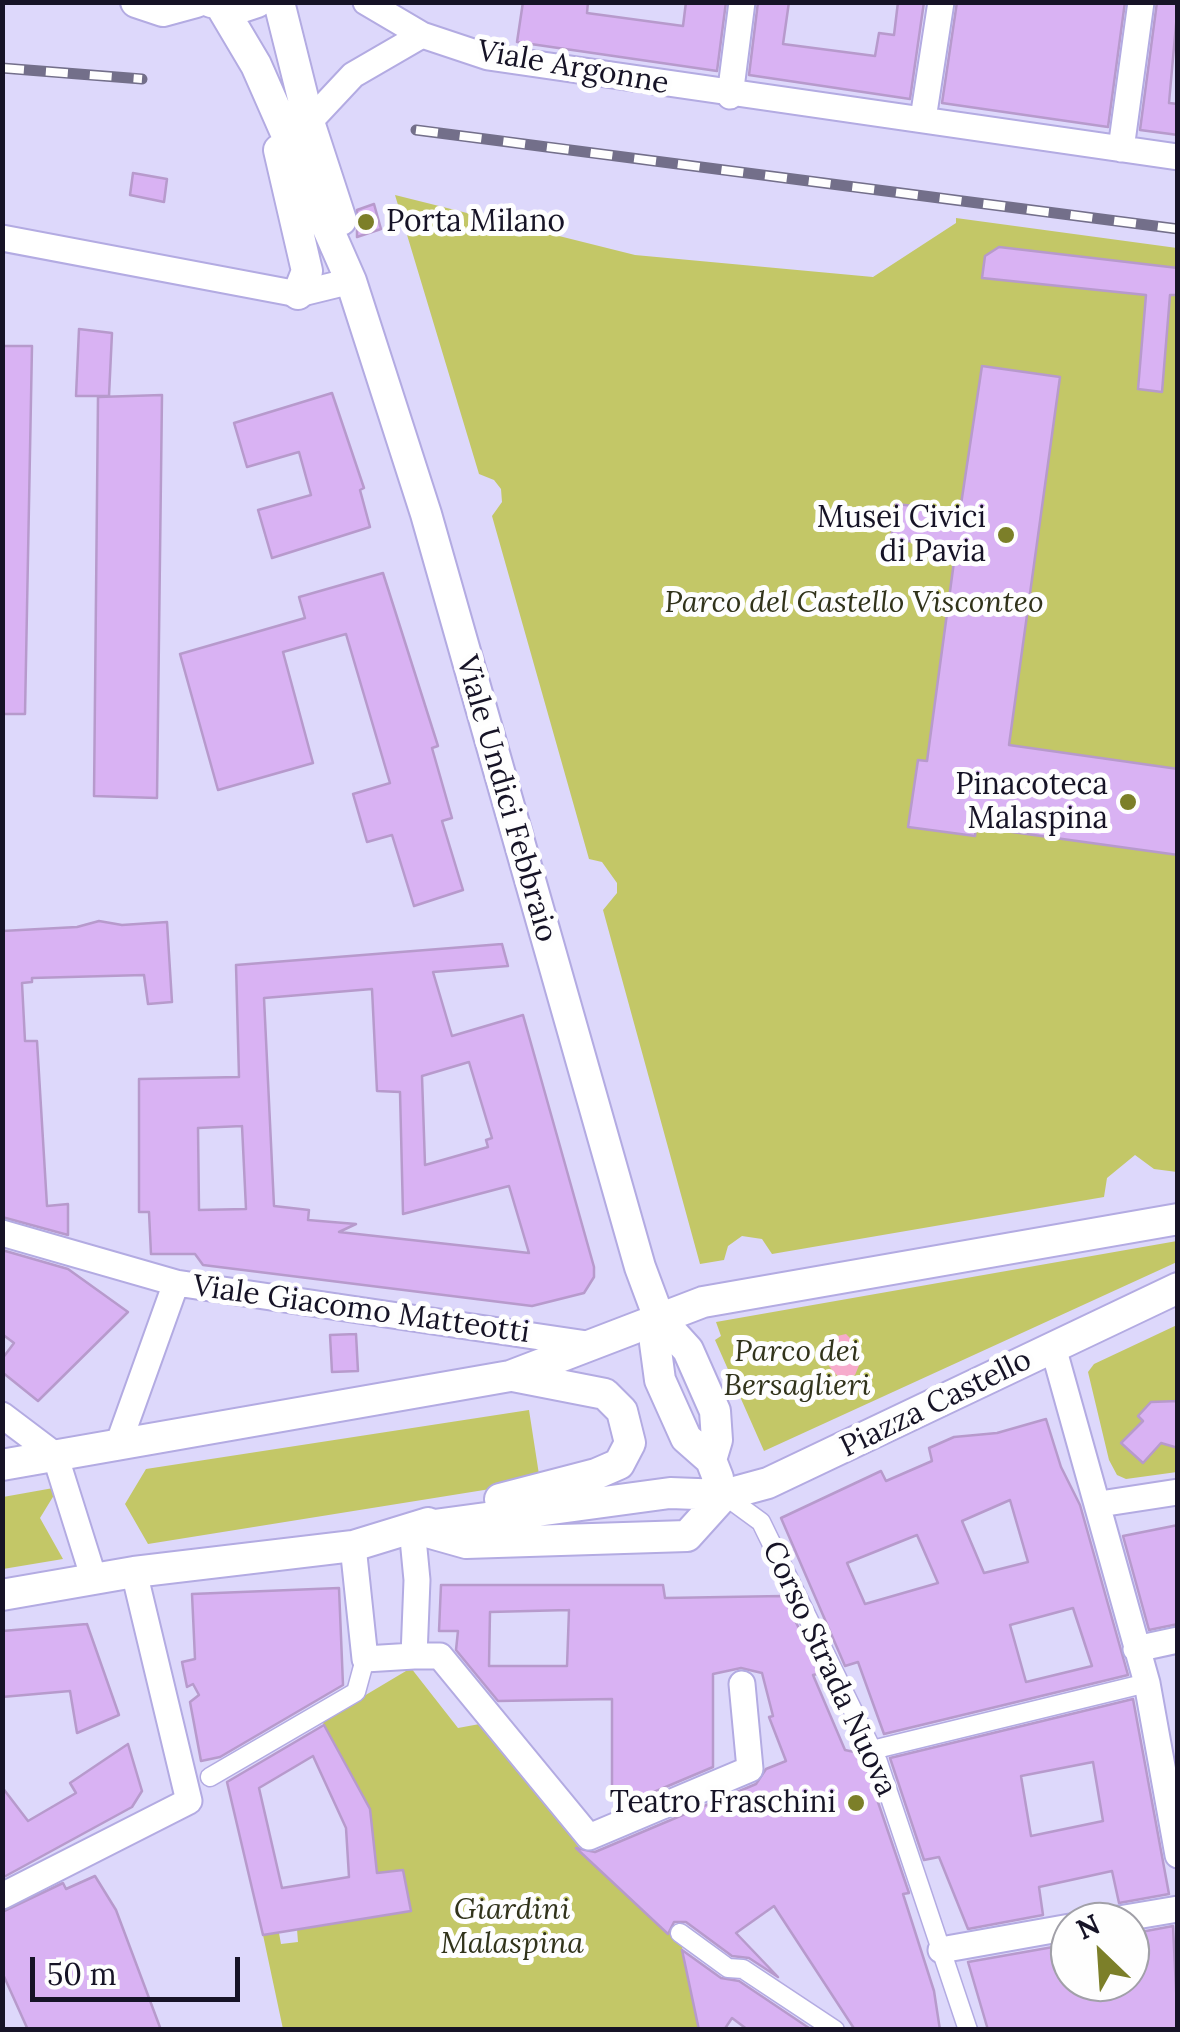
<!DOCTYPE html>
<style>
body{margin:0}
#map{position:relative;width:1180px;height:2032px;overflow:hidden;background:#ddd8fb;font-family:Lora,serif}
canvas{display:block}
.frame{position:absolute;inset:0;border:5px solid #161326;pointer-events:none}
.north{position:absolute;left:1050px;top:1902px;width:100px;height:100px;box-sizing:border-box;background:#fefefe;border:2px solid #a1a0a8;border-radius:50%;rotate:335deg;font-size:28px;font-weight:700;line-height:40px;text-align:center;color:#161326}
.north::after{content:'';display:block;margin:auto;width:35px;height:45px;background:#7c7f29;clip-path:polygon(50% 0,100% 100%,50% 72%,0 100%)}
.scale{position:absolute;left:30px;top:1957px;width:210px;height:45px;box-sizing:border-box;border:5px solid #161326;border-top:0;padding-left:12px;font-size:30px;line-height:35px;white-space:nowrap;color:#161326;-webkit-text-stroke:8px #fefefe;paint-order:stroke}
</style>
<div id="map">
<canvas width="1180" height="2032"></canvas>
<div class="frame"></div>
<div class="north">N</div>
<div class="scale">50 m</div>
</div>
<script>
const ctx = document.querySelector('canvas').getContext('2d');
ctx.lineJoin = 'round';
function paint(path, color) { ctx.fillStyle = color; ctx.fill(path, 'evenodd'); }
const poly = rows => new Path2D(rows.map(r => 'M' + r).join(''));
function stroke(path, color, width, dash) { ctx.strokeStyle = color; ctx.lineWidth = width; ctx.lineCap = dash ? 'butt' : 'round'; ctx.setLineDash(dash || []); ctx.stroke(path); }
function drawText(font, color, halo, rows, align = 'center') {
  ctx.font = font + ' Lora,serif'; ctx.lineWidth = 10; ctx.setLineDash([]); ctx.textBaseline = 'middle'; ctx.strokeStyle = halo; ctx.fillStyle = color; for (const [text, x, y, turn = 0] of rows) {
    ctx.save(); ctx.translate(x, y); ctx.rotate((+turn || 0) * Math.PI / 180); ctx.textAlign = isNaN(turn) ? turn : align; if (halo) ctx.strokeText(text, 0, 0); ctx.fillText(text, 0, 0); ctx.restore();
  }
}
const green = poly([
 [395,195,635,255,873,277,956,223,956,218,1177,248,1177,1172,1154,1169,1135,1155,1107,1178,1104,1197,772,1254,762,1239,742,1236,728,1246,724,1260,700,1264,603,910,617,893,617,883,602,862,589,859,492,516,502,502,501,489,494,480,479,474],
 [1177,1241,1177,1262,764,1451,715,1340,721,1336,716,1322],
 [1177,1325,1177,1472,1126,1479,1117,1475,1109,1460,1088,1372,1094,1364],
 [529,1410,540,1481,148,1544,125,1504,146,1469],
 [59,1487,40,1518,63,1559,3,1569,3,1497],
 [411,1668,458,1728,485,1723,587,1858,681,1942,699,2029,283,2029,263,1935,279,1933,281,1944,298,1942,297,1929,411,1911,403,1870,377,1873,369,1809,322,1721]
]);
const water = poly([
 [846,1334,853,1341,860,1363,855,1375,840,1379,829,1366,827,1353,837,1336]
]);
const building = poly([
 [523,2,588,2,587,13,683,26,686,2,726,2,717,71,517,42,523,2],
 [758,2,789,2,783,44,875,56,879,33,894,35,898,2,924,2,910,99,749,75,758,2],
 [957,2,1125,2,1108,127,942,103,957,2],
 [1157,2,1178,2,1169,103,1178,104,1178,135,1140,130,1157,2],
 [133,173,167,179,164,202,130,195,133,173],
 [374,204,381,229,357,237,357,210,374,204],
 [999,247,1178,268,1178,295,1170,295,1162,392,1138,389,1146,295,982,278,985,256,999,247],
 [79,329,112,333,109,396,76,396,79,329],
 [2,346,32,346,25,714,2,714,2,346],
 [982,366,1060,377,1009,745,1178,769,1178,855,976,827,975,836,908,827,918,760,927,761,956,547,891,539,896,504,960,511,982,366],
 [332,393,364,488,360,490,370,527,272,558,258,510,311,495,299,452,247,467,234,423,332,393],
 [162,395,157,798,94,796,98,397,162,395],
 [383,573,438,746,432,748,452,818,442,821,463,890,414,906,392,835,367,842,353,794,390,783,346,634,283,652,313,763,218,790,180,654,305,618,299,597,383,573],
 [99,921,122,925,167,922,172,1002,148,1004,144,975,32,978,32,982,22,983,25,1041,37,1041,47,1206,68,1204,68,1235,2,1217,2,931,77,927,99,921],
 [502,944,508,966,433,972,452,1036,523,1015,594,1267,594,1277,584,1293,532,1306,203,1265,195,1254,151,1254,149,1212,139,1212,139,1079,239,1077,236,965,502,944],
 [372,989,377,1091,400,1092,403,1214,509,1186,529,1253,339,1232,356,1224,308,1220,309,1210,274,1206,264,998,372,989],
 [469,1062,492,1138,486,1140,488,1147,425,1165,422,1076,469,1062],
 [242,1126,246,1209,199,1210,198,1128,242,1126],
 [2,1250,68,1269,128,1312,38,1401,2,1372,2,1359,14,1343,2,1334,2,1250],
 [356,1334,358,1371,332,1372,330,1335,356,1334],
 [1178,1401,1178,1448,1161,1443,1143,1463,1121,1443,1143,1421,1138,1416,1151,1402,1178,1401],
 [1046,1419,1061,1467,1080,1505,1128,1675,884,1734,858,1662,845,1666,781,1518,881,1471,886,1481,932,1461,929,1448,954,1437,997,1433,1046,1419],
 [1010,1500,1028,1562,984,1573,962,1521,1010,1500],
 [917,1535,938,1583,865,1604,847,1563,917,1535],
 [1073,1608,1092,1666,1026,1682,1010,1625,1073,1608],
 [1178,1525,1178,1624,1149,1630,1123,1536,1178,1525],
 [441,1585,663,1585,665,1598,783,1596,821,1673,813,1675,845,1750,859,1753,866,1767,909,1893,903,1894,934,1991,940,2030,855,2030,774,1906,736,1933,778,1977,749,1958,732,1956,686,1922,674,1922,668,1934,576,1848,595,1852,756,1784,766,1769,786,1761,769,1717,773,1716,762,1673,741,1668,713,1674,713,1767,642,1797,612,1797,612,1699,498,1701,456,1650,458,1631,439,1631,441,1585],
 [569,1610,567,1666,489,1666,490,1612,569,1610],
 [339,1588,343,1685,220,1757,201,1761,190,1702,199,1695,193,1684,187,1687,182,1662,195,1659,192,1594,339,1588],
 [87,1624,119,1715,77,1733,70,1691,2,1697,2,1631,87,1624],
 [1133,1699,1169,1894,1119,1903,1112,1871,1039,1887,1043,1915,968,1929,939,1857,924,1860,890,1758,1133,1699],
 [1093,1762,1103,1821,1031,1836,1021,1776,1093,1762],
 [324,1725,370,1809,377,1873,403,1870,411,1911,263,1935,227,1782,324,1725],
 [313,1756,346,1828,349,1877,282,1888,259,1788,313,1756],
 [128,1744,142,1791,132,1807,2,1878,2,1787,28,1821,76,1793,70,1783,128,1744],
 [95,1876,116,1910,161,2030,28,2030,2,1972,2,1912,63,1883,66,1889,95,1876],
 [1173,1926,1178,2030,988,2030,968,1962,1070,1944,1070,1982,1130,1982,1130,1934,1173,1926],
 [682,1950,721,1978,739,1981,812,2030,748,2030,732,2018,724,2030,699,2030,682,1950]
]);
const pedestrian = poly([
 [724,1495,761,1522,878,1762,968,2030],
 [872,1750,1147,1683],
 [210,1777,356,1692,365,1659],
 [680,1933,728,1968,743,1969,835,2030]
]);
const minor = poly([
 [366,2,422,35,488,57,1178,157],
 [730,96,742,2],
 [923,119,941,2],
 [309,122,353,75,422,35],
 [1121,149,1141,2],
 [2,238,298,294,351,281],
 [2,1233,176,1283,594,1345],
 [1053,1347,1147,1683,1178,1855],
 [2,1415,55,1455,94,1579],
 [119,1442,176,1283],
 [1100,1504,1178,1492],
 [353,1546,365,1659,414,1656,417,1580,412,1528],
 [1136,1649,1178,1640],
 [414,1656,440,1656,589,1837,750,1769,742,1684],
 [2,1896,189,1801,134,1572],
 [1101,1922,1178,1909],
 [941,1950,1070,1927]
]);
const tertiary = poly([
 [136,2,163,11,196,2],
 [211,2,239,8,257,2],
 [279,2,309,122,341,220],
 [221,6,256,65,351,281,426,514,640,1267,659,1318,688,1350,715,1411,717,1440,711,1460],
 [279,150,307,271,298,294],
 [659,1318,655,1343,660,1380,686,1438,711,1460,718,1478],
 [2,1465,510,1376,703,1302,1178,1219],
 [500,1499,596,1474,619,1464,630,1443,622,1411,605,1394,513,1376],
 [412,1528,670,1493,724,1495,768,1483,1178,1288],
 [427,1532,466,1543,687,1536,724,1495],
 [2,1595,134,1572,353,1546,428,1523]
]);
const rail = poly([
 [2,68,142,79],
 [416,130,1178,229]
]);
const markers = [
 [366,222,10,"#7c7f29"],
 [1006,535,10,"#7c7f29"],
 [1128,802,10,"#7c7f29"],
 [856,1803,10,"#7c7f29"]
];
const streetNames = [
 ["Viale Argonne",573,68,10],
 ["Viale Undici Febbraio",506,799,74],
 ["Viale Giacomo Matteotti",361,1310,8],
 ["Piazza Castello",936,1404,-26],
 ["Corso Strada Nuova",829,1669,65]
];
const poiNames = [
 ["Porta Milano",386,222,"left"],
 ["Musei Civici",986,518],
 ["di Pavia",986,552],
 ["Pinacoteca",1108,785],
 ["Malaspina",1108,819],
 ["Teatro Fraschini",836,1803]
];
const parkNames = [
 ["Parco del Castello Visconteo",854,603],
 ["Parco dei",797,1352],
 ["Bersaglieri",797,1386],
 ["Giardini",512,1910],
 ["Malaspina",512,1944]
];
paint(green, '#c3c767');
paint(water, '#f6abcc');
paint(building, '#d9b2f3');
stroke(building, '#b79acc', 2.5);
stroke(pedestrian, '#b3abe2', 21);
stroke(minor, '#b3abe2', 29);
stroke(tertiary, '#b3abe2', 34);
stroke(pedestrian, '#fff', 18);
stroke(minor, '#fff', 25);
stroke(tertiary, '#fff', 30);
stroke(rail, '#736f8a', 11);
stroke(rail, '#fefefe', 8, [22]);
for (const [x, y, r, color] of markers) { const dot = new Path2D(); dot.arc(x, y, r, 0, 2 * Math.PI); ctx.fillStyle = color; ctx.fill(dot); stroke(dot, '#fefefe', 4); }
drawText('30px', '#161326', '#fefefe', streetNames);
drawText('30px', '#161326', '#fefefe', poiNames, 'right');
drawText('italic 30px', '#31331b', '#fefefe', parkNames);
</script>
